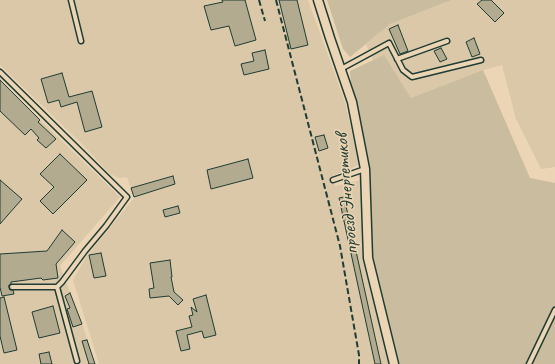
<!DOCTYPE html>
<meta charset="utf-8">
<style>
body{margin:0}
canvas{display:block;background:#ebd5b4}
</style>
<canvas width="555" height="364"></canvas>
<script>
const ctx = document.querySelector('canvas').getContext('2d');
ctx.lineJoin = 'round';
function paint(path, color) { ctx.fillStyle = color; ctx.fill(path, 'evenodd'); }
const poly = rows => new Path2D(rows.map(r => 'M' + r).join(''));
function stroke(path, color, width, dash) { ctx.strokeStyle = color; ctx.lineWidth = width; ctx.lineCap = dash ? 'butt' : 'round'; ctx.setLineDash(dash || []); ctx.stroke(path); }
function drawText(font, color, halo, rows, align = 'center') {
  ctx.font = font + ' Caveat,sans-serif'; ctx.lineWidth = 3; ctx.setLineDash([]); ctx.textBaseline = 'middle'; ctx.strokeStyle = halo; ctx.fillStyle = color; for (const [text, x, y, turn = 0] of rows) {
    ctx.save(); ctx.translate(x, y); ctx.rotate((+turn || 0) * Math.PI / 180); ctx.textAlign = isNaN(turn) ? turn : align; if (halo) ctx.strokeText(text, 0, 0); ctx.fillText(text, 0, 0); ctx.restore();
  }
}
const built = poly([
 [0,0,308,0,345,102,359,165,332,176,335,186,362,180,364,256,390,364,99,364,73,280,86,257,134,198,127,177,119,178,110,174,84,146,0,65],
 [453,0,555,0,555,167,541,169,516,119,502,65,483,70,411,98,384,56,373,60,366,44,390,24],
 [0,81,120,197,60,266,84,329,95,364,0,364]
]);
const green = poly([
 [327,0,452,0,390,24,350,57,343,49],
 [384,55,411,98,483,70,530,178,555,183,555,364,394,364,368,258,365,169,352,102,350,71]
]);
const building = poly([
 [222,0,245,0,256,40,235,46,229,26,211,30,204,6,223,2,222,0],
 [279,0,297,0,308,45,291,49,279,0],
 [482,0,491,0,504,13,495,22,477,4,482,0],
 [398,25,408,51,400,54,389,29,398,25],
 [474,38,480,54,472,57,466,42,474,38],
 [441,48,447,59,440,62,434,51,441,48],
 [265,50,269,69,244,75,241,64,254,61,252,53,265,50],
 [62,73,69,97,92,91,102,127,85,132,77,102,61,107,59,100,48,103,41,79,62,73],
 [0,80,40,120,38,122,56,139,46,148,37,140,39,138,31,129,25,135,0,111,0,80],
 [324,135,328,148,319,151,315,137,324,135],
 [60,154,87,180,53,214,40,201,54,187,40,174,60,154],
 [248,159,253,178,211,189,207,170,248,159],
 [173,176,175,184,134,197,131,188,173,176],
 [0,180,22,199,0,224,0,180],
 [344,197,381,364,375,364,339,198,344,197],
 [178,206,180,213,165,217,163,210,178,206],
 [62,230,75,242,56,264,58,278,43,280,41,278,11,282,11,284,9,285,9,287,10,290,13,290,14,294,2,296,0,287,0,254,47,251,62,230],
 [101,253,106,276,94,278,89,255,101,253],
 [170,260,172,277,171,277,174,292,183,300,178,305,169,296,150,298,149,289,154,288,150,263,170,260],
 [70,293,82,324,73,327,67,309,70,308,65,296,70,293],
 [206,295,216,335,204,338,202,331,187,335,190,349,181,351,176,331,192,327,189,316,193,315,191,307,197,312,193,299,206,295],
 [4,297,17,350,4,353,0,336,0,298,4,297],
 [53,306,60,333,39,338,32,312,53,306],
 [87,340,95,364,89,364,82,341,87,340],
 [49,352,52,364,41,364,39,354,49,352]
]);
const lane = poly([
 [71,0,81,41],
 [397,59,447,41],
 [341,69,389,43,403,70,412,77,481,60],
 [0,72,127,197,106,226,85,251,62,282,57,287,12,287],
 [333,180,365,169],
 [57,287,77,361],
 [529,364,555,310]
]);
const street = poly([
 [318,0,330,38,352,102,365,169,368,258,394,364]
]);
const rail = poly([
 [259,0,265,21],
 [276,0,340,246,359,355,359,364]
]);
const streetNames = [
 ["проезд Энергетиков",347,194,-95]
];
paint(built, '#dac8a9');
paint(green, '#cabc9f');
paint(building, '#b2ab90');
stroke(building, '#1f3d34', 1);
stroke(lane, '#1f3d34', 7);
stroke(street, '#1f3d34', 11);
stroke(lane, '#ebd5b4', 4);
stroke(street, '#ebd5b4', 8);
stroke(rail, '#1f3d34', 2, [6, 3]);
drawText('19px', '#1f3d34', '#ebd5b4', streetNames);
</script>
